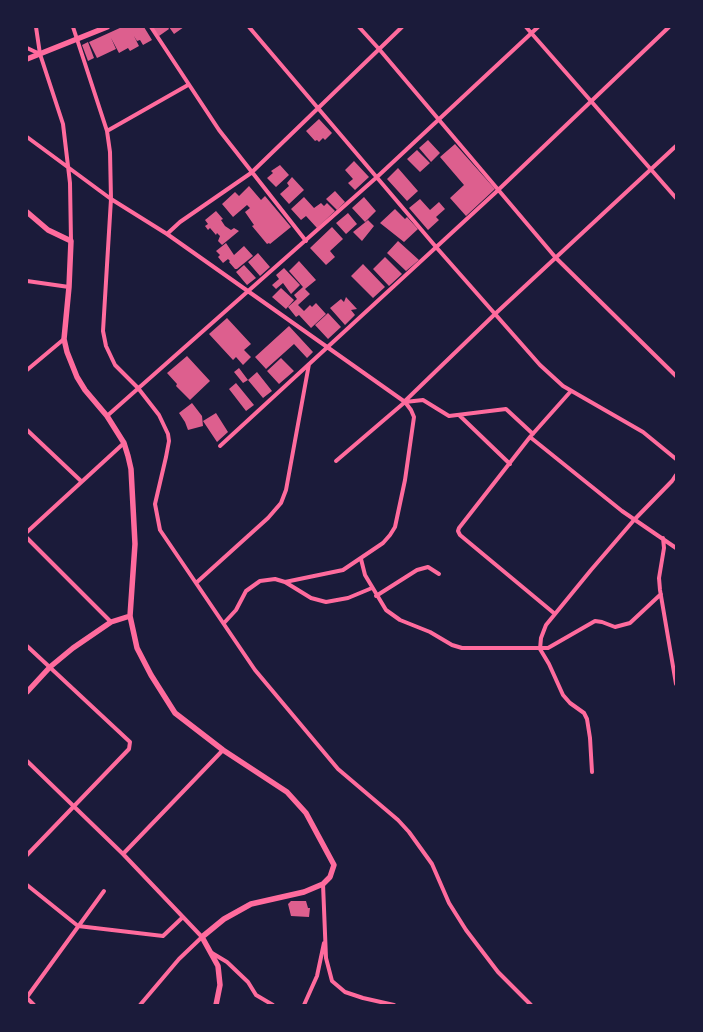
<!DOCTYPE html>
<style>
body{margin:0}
#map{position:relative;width:703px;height:1032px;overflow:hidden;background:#1b1b3a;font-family:Roboto,sans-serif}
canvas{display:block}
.frame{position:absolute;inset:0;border:28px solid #1b1b3a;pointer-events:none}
</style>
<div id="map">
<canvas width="703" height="1032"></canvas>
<div class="frame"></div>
</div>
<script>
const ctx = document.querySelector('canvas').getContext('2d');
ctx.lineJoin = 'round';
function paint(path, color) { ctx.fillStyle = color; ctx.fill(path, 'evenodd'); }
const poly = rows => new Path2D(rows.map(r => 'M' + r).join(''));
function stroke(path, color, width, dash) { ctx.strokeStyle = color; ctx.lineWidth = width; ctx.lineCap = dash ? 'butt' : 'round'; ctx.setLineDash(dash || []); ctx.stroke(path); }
const building = poly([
 [122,27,144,27,152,40,143,45,140,40,137,41,134,36,139,46,130,51,128,48,119,53,111,38,116,49,97,58,89,42],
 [152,27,168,27,169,29,159,36],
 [169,27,184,27,174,34],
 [88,42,94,58,88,61,82,45],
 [319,119,332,133,325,140,323,138,319,142,317,140,315,141,306,131],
 [428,140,440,153,431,162,419,148],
 [455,144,495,189,466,216,450,198,464,185,440,157],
 [417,150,430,163,420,172,407,159],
 [354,161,369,177,355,190,348,183,353,179,345,170],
 [280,165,289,175,276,187,267,178,273,173,271,171],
 [398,168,418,191,407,201,387,179],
 [292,177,304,190,289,204,280,194,289,186,287,183],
 [249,186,261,200,265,196,291,227,270,244,269,243,267,244,252,226,254,225,245,212,250,208,247,205,233,217,222,204,235,192,239,196],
 [335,191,345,202,337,210,326,199],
 [304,197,314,208,321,203,324,206,327,203,335,211,317,228,306,216,301,220,291,209],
 [364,197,376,211,365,222,352,208],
 [420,199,430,210,439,202,445,209,436,217,439,220,428,230,409,208],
 [395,209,405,219,407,217,418,229,404,242,380,223],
 [216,211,223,219,221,220,225,226,231,230,234,228,239,231,222,245,218,241,220,236,217,233,216,235,210,228,208,230,205,226,208,224,205,220],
 [348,213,357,224,346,234,336,223],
 [368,220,374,226,362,241,353,232],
 [332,227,343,239,330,251,335,257,326,265,310,248],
 [398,241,419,260,406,271,387,253],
 [226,243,234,255,244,246,253,256,237,269,235,269,229,262,230,261,228,259,223,263,218,257,220,255,216,251],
 [258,253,270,267,260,276,248,262],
 [385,257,402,274,389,286,373,269],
 [299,261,316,280,305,289,310,294,298,305,304,311,310,305,312,307,316,303,326,314,311,328,299,315,296,317,288,307,297,299,294,295,303,287,289,271],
 [363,264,385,287,373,298,351,276],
 [244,265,256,278,247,285,236,272],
 [284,268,300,285,291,294,283,283,276,289,272,285,279,279,276,275],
 [281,288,294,300,286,309,272,297],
 [346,297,357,309,351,310,355,315,345,325,330,308,341,299,344,302],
 [328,313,341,327,328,339,315,325],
 [227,318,251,344,244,350,251,357,243,365,236,357,233,360,209,334],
 [289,326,313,352,307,358,294,344,266,369,255,357],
 [187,356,210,381,190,400,176,386,177,384,167,373],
 [281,358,294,371,279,384,267,371],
 [239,368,248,380,243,383,234,372],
 [257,372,272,391,263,398,248,380],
 [236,383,254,405,246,411,229,389],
 [192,403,202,416,203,426,188,430,185,422,179,413],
 [216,413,228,432,217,442,203,421],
 [291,901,306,901,308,908,310,908,309,917,291,916,288,904]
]);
const minor = poly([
 [36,27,40,54,63,124,70,183,71,241],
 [73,27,107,131,110,152,111,199,103,331,106,346,115,365,138,388,159,415,168,434,169,441,166,457,155,504,160,530,255,670,338,769,398,820,409,832,432,864,449,903,466,930,498,972,531,1005],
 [151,27,219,130,306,241],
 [249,27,436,247,540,365,563,386,643,432,676,459],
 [359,27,379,49,556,258,676,376],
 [526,27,676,198],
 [27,48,40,54],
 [107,131,188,85],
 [27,137,111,199,167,234,405,402,423,400,449,416,506,409,533,434],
 [167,234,180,222,251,173,402,27],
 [27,281,69,287],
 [27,370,64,339],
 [405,401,495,314,676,146],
 [459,415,510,464],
 [107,416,377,177,538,27],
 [27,430,81,481],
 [530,437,622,511,676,548],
 [220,446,495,193,669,27],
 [27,532,124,443],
 [27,538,111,622],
 [663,538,664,548,659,578,660,590,676,684],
 [361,559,365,575,386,610,400,620,430,632,452,645,462,648,548,648,595,621,602,622,615,627,630,623,661,594],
 [285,582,343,570,383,543,390,535,395,527,405,480,414,417,411,410,405,402,336,461],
 [196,583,268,518,281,503,286,490,309,364],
 [376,596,417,570,428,567,439,574],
 [555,614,460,535,458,531,459,528,530,437,571,391],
 [224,623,236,610,246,591,260,581,275,579,285,582,311,598,326,602,348,598,372,588],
 [27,646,130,742,129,749,27,855],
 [27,761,123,854,202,937,179,959,140,1005],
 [592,772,590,738,587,719,584,713,570,703,563,695,549,664,540,649,541,638,546,625,591,570,634,520,672,481,676,475],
 [123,854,223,750],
 [323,884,326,958,332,981,345,992,363,998,394,1005],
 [27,885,78,926],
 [78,926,163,936,183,917],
 [212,953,227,962,248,982,256,995,273,1005],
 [27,997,104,891],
 [27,998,34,1005],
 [304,1005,317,976,324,943]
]);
const tertiary = poly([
 [27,59,107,27],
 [27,212,48,230,71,241,69,287,64,339,67,352,77,377,85,390,107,416,124,443,128,456,131,469,135,544,130,616,137,648,151,675,175,713,223,750,287,792,306,813,334,865,330,877,323,884,304,892,251,904,224,919,202,937,218,966,220,985,216,1005],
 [27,692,50,667,73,648,111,622,130,616]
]);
paint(building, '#dd5f8e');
stroke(minor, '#ff6b9d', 4);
stroke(tertiary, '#ff6b9d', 5.5);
</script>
